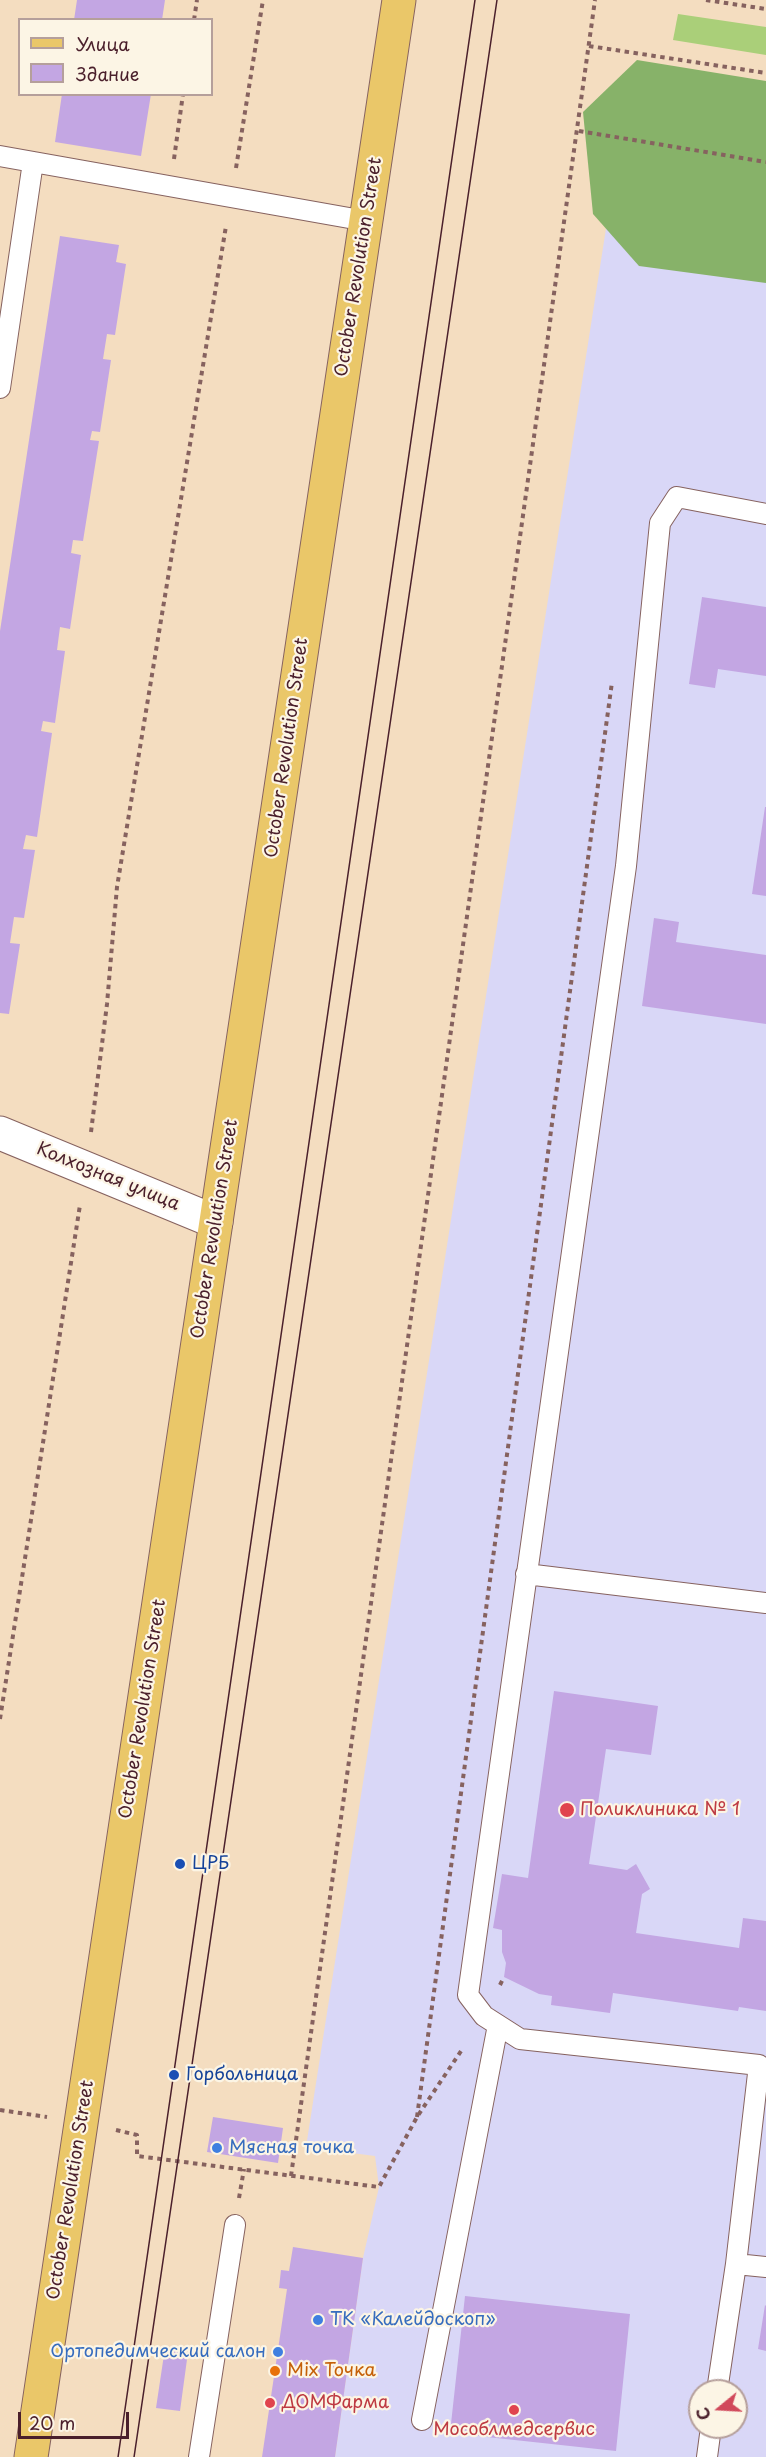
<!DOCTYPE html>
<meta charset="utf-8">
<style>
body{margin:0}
#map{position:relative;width:766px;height:2457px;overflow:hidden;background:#f4ddc0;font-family:"Playpen Sans",sans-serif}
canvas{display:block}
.legend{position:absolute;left:18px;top:18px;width:195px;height:78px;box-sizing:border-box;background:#fcf5e5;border:2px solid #b59f9b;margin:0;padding:8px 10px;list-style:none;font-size:18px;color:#4a1f2b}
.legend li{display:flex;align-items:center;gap:12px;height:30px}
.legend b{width:30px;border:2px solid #b59f9b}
.north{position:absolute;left:688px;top:2379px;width:60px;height:60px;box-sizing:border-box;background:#fcf5e5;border:2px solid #b59f9b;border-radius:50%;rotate:252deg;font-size:16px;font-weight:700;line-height:24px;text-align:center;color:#4a1f2b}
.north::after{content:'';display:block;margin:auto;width:21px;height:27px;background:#d1495b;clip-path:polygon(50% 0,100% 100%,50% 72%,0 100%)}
.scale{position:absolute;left:18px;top:2412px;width:111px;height:27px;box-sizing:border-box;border:3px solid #4a1f2b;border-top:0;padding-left:8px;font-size:18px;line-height:21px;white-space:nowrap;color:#4a1f2b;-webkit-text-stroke:4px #fcf5e5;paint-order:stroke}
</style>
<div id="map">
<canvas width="766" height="2457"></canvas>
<ul class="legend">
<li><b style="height:8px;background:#eac769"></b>Улица</li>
<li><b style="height:16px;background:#c3a6e3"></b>Здание</li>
</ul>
<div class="north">С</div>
<div class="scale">20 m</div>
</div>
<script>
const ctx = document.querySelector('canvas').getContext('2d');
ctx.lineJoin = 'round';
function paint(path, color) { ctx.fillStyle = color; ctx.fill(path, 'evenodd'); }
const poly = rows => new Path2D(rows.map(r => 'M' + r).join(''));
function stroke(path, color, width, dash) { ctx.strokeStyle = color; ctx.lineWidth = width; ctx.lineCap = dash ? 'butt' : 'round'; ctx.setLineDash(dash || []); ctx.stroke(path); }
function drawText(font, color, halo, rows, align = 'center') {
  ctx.font = font + ' "Playpen Sans",sans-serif'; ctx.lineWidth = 4.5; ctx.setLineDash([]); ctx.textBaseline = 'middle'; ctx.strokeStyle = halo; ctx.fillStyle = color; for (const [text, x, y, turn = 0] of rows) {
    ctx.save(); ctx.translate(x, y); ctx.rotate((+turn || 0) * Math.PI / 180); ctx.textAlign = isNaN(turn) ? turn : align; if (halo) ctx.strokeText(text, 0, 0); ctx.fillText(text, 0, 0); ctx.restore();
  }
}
const built = poly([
 [610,203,766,226,766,2457,335,2457,363,2258,379,2187,375,2156,306,2147],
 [700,2391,736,2391,736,2427,700,2427]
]);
const green = poly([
 [678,14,766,27,766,55,673,40]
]);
const forest = poly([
 [637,60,766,81,766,283,639,266,593,214,583,112]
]);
const building = poly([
 [77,0,165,0,162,20,74,20],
 [62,94,151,94,141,156,55,142],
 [60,236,119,245,116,262,126,264,115,335,107,334,103,359,111,360,100,432,92,431,90,440,99,441,83,541,73,540,71,553,81,555,70,629,60,627,57,650,65,651,55,723,43,721,41,731,52,733,37,837,26,835,23,849,35,850,24,918,14,917,10,943,20,944,9,1014,0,1013,0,631],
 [702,597,766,607,766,676,718,669,715,688,689,684],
 [765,807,766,807,766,896,752,894],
 [654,918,679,922,676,942,766,955,766,1024,642,1006],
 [554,1691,658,1706,651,1755,606,1749,589,1864,627,1870,636,1864,650,1889,642,1894,636,1933,739,1948,743,1918,766,1921,766,2011,739,2007,738,2011,613,1993,610,2013,551,2005,552,1996,539,1994,504,1977,506,1963,502,1952,502,1930,493,1928,502,1874,528,1878],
 [213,2117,283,2128,278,2163,207,2152],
 [293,2247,363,2258,335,2457,262,2457,287,2289,279,2288,281,2270,289,2271],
 [465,2296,630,2314,616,2451,450,2433],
 [765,2305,766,2306,766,2351,758,2349],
 [165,2348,188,2352,180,2411,156,2408]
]);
const path = poly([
 [706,0,766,9],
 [194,20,197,0],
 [589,46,766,73],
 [579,131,766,162],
 [174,159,183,94],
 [236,168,263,0],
 [91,1132,107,1004,117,887,226,226],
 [0,1719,80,1205],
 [500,1985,504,1977],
 [0,2110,47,2117],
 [417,2117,612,682],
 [116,2130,137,2135,137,2156,379,2187,417,2117,463,2048],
 [291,2176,595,0],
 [239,2198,244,2169]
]);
const lane = poly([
 [0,156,366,221],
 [0,388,33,162],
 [766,514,677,497,660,523,626,866,468,1995,484,2016,520,2039,759,2065,736,2264,766,2267],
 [526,1574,766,1603],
 [717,2391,736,2264],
 [422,2420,498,2025],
 [199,2457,235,2225],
 [707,2457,711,2427]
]);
const street = poly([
 [0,1133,216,1222]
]);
const primary = poly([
 [31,2457,399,0]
]);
const tram = poly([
 [118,2457,475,0],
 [134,2457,497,0]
]);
const markers = [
 [567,1810,8,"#e0444e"],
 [180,1864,6,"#1a4fb4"],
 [174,2075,6,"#1a4fb4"],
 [217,2148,6,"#3f7fe0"],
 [318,2320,6,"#3f7fe0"],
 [278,2352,6,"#3f7fe0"],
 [275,2371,6,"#e8710a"],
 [270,2403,6,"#e0444e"],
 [514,2410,6,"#e0444e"]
];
const streetNames = [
 ["October Revolution Street",359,267,-81],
 ["October Revolution Street",287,748,-82],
 ["Колхозная улица",108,1177,22],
 ["October Revolution Street",215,1229,-81],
 ["October Revolution Street",143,1709,-81],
 ["October Revolution Street",71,2190,-81]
];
const healthNames = [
 ["Поликлиника № 1",580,1810],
 ["ДОМФарма",282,2403],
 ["Мособлмедсервис",514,2430,"center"]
];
const transitNames = [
 ["ЦРБ",192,1864],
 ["Горбольница",186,2075]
];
const shopNames = [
 ["Мясная точка",229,2148],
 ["ТК «Калейдоскоп»",330,2320],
 ["Ортопедимческий салон",266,2352,"right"]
];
const foodNames = [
 ["Mix Точка",287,2371]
];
paint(built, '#d9d7f7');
paint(green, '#aacf79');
paint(forest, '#87b269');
paint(building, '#c3a6e3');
stroke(lane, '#86625f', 22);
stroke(street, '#86625f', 35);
stroke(primary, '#86625f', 35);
stroke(path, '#86625f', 4, [4.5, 4.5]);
stroke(lane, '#fff', 20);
stroke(street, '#fff', 33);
stroke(primary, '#eac769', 33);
stroke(tram, '#4a1f2b', 1.5);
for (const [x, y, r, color] of markers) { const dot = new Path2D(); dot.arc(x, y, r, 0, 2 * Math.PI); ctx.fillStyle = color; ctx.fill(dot); stroke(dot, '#fcf5e5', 2); }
drawText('18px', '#4a1f2b', '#fcf5e5', streetNames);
drawText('18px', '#be3a42', '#fcf5e5', healthNames, 'left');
drawText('18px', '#164399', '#fcf5e5', transitNames, 'left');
drawText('18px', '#366cbe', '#fcf5e5', shopNames, 'left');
drawText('18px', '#c56008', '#fcf5e5', foodNames, 'left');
</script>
